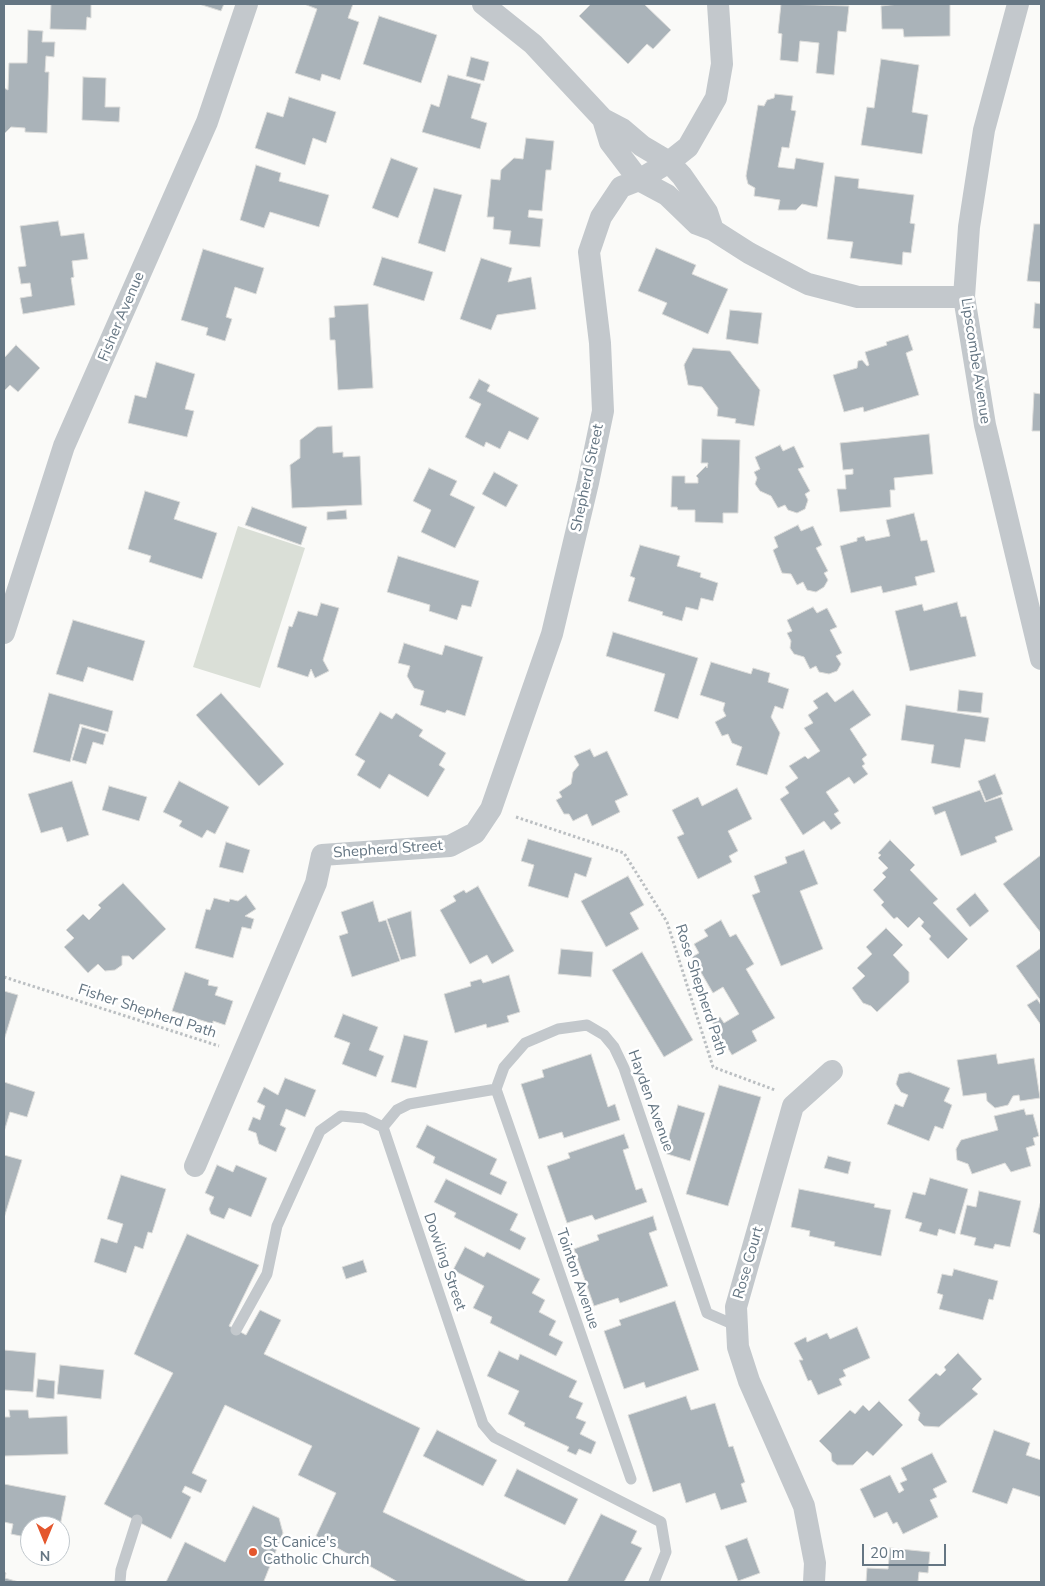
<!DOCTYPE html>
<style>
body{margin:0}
#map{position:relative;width:1045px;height:1586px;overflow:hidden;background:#fafaf8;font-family:"Nunito Sans",sans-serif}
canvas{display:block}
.frame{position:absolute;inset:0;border:5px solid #657683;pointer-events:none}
.north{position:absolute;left:20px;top:1516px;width:50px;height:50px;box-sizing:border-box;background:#fff;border:1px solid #c1c8cd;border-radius:50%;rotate:180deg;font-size:14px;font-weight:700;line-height:20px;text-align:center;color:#657683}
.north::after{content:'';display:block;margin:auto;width:18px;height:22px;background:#e4572e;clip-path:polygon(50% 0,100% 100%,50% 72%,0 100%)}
.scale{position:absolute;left:862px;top:1544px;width:84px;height:22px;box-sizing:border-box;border:2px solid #657683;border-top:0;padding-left:6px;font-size:15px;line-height:18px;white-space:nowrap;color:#657683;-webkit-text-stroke:4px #fff;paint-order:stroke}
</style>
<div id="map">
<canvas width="1045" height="1586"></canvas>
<div class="frame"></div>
<div class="north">N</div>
<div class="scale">20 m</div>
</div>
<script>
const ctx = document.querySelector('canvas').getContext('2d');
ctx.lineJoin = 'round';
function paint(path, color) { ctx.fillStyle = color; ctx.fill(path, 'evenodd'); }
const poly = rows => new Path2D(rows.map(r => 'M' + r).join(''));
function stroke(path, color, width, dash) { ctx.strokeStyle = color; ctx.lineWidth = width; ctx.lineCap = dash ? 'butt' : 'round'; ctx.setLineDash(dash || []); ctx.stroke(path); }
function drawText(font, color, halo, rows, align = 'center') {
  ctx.font = font + ' "Nunito Sans",sans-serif'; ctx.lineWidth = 5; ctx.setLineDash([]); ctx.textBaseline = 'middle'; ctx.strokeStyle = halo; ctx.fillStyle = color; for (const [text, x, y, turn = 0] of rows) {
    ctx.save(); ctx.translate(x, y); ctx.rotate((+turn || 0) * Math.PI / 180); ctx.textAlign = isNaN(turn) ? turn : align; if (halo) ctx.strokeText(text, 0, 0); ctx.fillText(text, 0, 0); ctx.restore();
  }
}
const green = poly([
 [238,526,305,548,260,688,193,667]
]);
const building = poly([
 [51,4,91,4,91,18,87,17,86,30,50,29,51,4],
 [199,4,224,4,221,11,199,4],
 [304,4,353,4,348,18,359,22,340,80,322,74,320,81,295,73,317,9,304,4],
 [591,4,644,4,671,30,653,49,647,44,628,64,579,16,591,4],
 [781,4,849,6,846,32,838,31,834,75,816,73,819,43,800,41,798,62,780,60,782,34,778,33,781,4],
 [899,4,950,4,950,36,904,37,903,29,882,29,881,6,899,4],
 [379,16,437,35,421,83,363,64,379,16],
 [28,30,43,31,42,42,55,42,54,57,46,56,45,72,49,72,47,133,25,132,25,128,11,127,4,134,4,88,8,90,9,63,27,63,28,30],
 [471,57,489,62,484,81,466,76,471,57],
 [881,59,919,65,912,112,928,115,922,154,861,145,867,107,874,108,881,59],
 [448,75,481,84,471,118,487,123,480,149,422,132,431,104,439,107,448,75],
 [83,77,106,78,105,107,120,107,119,122,82,120,83,77],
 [775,94,793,96,791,110,796,111,789,148,782,147,778,167,794,169,796,158,824,163,817,207,802,204,796,210,778,210,780,200,754,196,755,188,748,184,746,176,758,105,764,106,767,100,774,98,775,94],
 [289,97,336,112,326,143,313,138,305,165,255,148,267,112,283,117,289,97],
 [526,138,554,141,551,170,546,170,542,211,529,210,528,217,543,219,540,247,509,244,511,231,493,229,494,217,487,217,491,179,500,180,501,170,514,158,523,159,526,138],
 [391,158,418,168,398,218,372,208,391,158],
 [256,165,281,173,279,181,329,195,319,227,270,212,264,228,240,220,256,165],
 [835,176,859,179,858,188,914,195,910,223,915,224,911,253,903,252,902,265,850,258,853,242,827,239,835,176],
 [434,188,462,195,445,252,418,243,434,188],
 [58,221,61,236,84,233,88,259,72,261,74,277,71,278,75,305,23,314,20,298,32,296,30,283,21,284,18,267,26,266,20,226,58,221],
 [1034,224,1041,224,1041,282,1027,281,1034,224],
 [656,248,696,265,692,274,728,289,708,334,662,314,667,303,638,291,656,248],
 [203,249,264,268,256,294,235,287,226,317,232,319,225,341,206,335,208,328,181,320,203,249],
 [382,257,433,272,424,301,373,285,382,257],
 [481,258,512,268,508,282,531,277,536,309,497,315,491,330,460,319,481,258],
 [1035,303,1041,304,1041,329,1033,328,1035,303],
 [368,304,373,388,338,390,335,340,330,340,329,318,335,317,334,306,368,304],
 [730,310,762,313,758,344,726,339,730,310],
 [908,335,913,350,906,353,919,395,864,412,863,407,844,412,833,375,857,368,858,361,862,360,867,366,869,365,865,352,887,345,886,342,908,335],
 [16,345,40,368,18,392,10,385,4,391,4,358,16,345],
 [693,348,730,351,760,390,754,426,735,423,736,419,717,416,718,408,702,387,688,385,684,365,693,348],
 [156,362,195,374,185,409,194,411,187,437,128,423,135,395,146,398,156,362],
 [479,379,490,385,487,391,539,418,528,440,509,431,500,449,486,442,484,447,465,437,481,404,469,398,479,379],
 [1034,393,1041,394,1041,431,1032,431,1034,393],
 [332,426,333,453,343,452,343,457,360,456,362,505,292,508,290,465,300,458,300,440,317,427,332,426],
 [929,434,933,474,894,478,895,490,890,490,891,507,840,512,837,489,846,489,845,475,853,474,853,469,843,470,840,443,929,434],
 [702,439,740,440,738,513,723,513,723,523,695,522,695,510,678,510,677,507,671,507,672,476,685,476,685,483,698,483,698,478,696,476,706,466,707,468,708,463,701,463,702,439],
 [780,445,783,451,794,446,804,467,798,469,810,491,805,494,808,500,805,509,797,513,788,510,785,505,778,508,771,496,760,491,755,484,757,478,754,472,760,469,755,457,780,445],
 [429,468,457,481,450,495,475,507,455,548,421,532,431,510,413,501,429,468],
 [494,472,518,485,506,507,482,494,494,472],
 [145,491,180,502,174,519,217,533,202,579,149,562,151,556,128,549,145,491],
 [252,507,307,527,301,545,245,525,252,507],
 [346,510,347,519,327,520,327,512,346,510],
 [914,513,921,541,927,540,935,572,915,577,917,585,883,593,881,586,851,593,840,546,857,541,857,538,864,536,866,541,890,536,886,520,914,513],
 [798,525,801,531,813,526,822,545,816,548,828,571,824,573,828,580,824,587,816,592,807,590,803,582,797,585,791,574,782,573,773,550,778,547,774,537,798,525],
 [640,545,680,556,677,566,701,573,700,577,718,583,713,601,701,598,698,610,686,607,682,621,662,615,663,612,628,601,635,578,630,576,640,545],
 [398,556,479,581,471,607,462,605,457,620,429,611,430,605,387,592,398,556],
 [957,602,961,617,966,616,976,656,910,671,895,611,922,604,924,611,957,602],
 [321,603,339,608,323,660,329,671,315,678,311,669,308,677,277,667,289,626,292,627,298,611,317,616,321,603],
 [813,607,817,613,827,608,837,627,830,630,842,653,836,656,841,664,837,671,829,674,819,672,816,666,810,669,804,657,794,654,790,648,791,641,787,633,792,631,787,620,813,607],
 [73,620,145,641,133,681,88,667,83,682,56,674,73,620],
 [613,632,698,658,678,719,654,711,665,674,606,656,613,632],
 [404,643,442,655,445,645,483,657,465,716,447,710,445,713,420,705,424,691,414,688,407,676,410,666,398,663,404,643],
 [711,662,751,674,753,668,770,673,768,682,789,689,783,709,775,706,771,717,780,733,767,775,736,765,742,747,732,743,728,734,722,736,715,722,726,716,723,710,725,703,700,695,711,662],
 [853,690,871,715,850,729,867,755,862,759,865,764,862,766,868,774,854,784,849,777,826,792,839,811,834,814,841,823,831,830,824,821,803,835,780,799,789,793,785,787,798,778,789,766,805,756,808,759,820,751,804,728,813,723,808,715,818,708,813,701,827,692,835,702,853,690],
 [959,690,983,693,981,713,957,711,959,690],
 [49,693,113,711,108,732,80,724,70,762,33,752,49,693],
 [221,693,284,764,259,786,196,715,221,693],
 [906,705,989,718,985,742,965,739,960,768,931,763,934,745,901,740,906,705],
 [380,712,392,719,396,713,423,730,419,736,446,753,439,765,445,769,428,797,389,774,380,789,357,775,365,761,355,755,380,712],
 [82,727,106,734,103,745,93,742,86,764,72,760,82,727],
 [590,749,594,757,607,751,628,795,615,801,620,812,592,826,587,814,573,821,569,814,564,814,556,800,562,797,559,792,571,784,573,772,579,765,574,756,590,749],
 [995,774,1003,794,986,801,978,781,995,774],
 [72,781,89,835,67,842,62,827,41,833,28,794,72,781],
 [179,781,229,807,215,834,207,830,202,838,179,826,182,821,163,812,179,781],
 [109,786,147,797,139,821,102,810,109,786],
 [737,788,752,819,728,831,738,851,729,856,732,862,698,879,677,837,684,834,672,810,698,797,702,806,737,788],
 [980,790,985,802,1001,797,1013,830,995,837,997,842,961,856,945,811,935,815,932,807,980,790],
 [528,839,592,858,586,877,575,873,568,898,528,886,534,865,521,861,528,839],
 [890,840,915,865,910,870,938,899,933,903,968,939,948,959,929,939,931,936,921,926,924,922,919,917,908,928,897,917,894,919,881,905,884,902,873,890,886,877,882,873,888,868,878,858,881,855,878,853,890,840],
 [226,842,250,850,243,873,219,867,226,842],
 [804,850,818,884,800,891,823,949,781,966,752,895,760,892,754,876,787,863,785,857,804,850],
 [1041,855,1041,933,1003,884,1041,855],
 [628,876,644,905,630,913,639,929,606,947,581,901,628,876],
 [123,883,166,929,133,960,129,956,122,956,122,965,115,970,105,971,98,964,88,973,64,947,74,938,66,930,83,914,89,920,101,908,98,905,123,883],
 [478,886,514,951,492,964,487,955,470,964,440,910,456,901,453,896,464,890,466,893,478,886],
 [975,893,989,911,970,927,956,909,975,893],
 [246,895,256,909,245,916,254,919,251,929,242,927,233,958,195,948,206,909,210,910,214,898,229,902,230,899,238,901,246,895],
 [373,901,379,922,386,920,400,961,352,977,339,936,348,933,341,912,373,901],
 [411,911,416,956,401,960,387,919,411,911],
 [721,920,730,937,736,934,754,964,746,969,775,1018,752,1031,757,1041,732,1055,712,1022,720,1017,724,1023,739,1014,723,987,713,993,692,957,699,953,694,944,708,936,704,930,721,920],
 [886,928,903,945,893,955,909,972,909,982,877,1012,871,1006,863,1003,852,988,865,976,857,968,872,954,866,947,886,928],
 [1041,948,1041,1001,1016,966,1041,948],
 [561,949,593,952,591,977,558,974,561,949],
 [642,952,693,1040,664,1057,612,970,642,952],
 [185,972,209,980,208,985,218,987,215,995,233,1001,225,1025,213,1021,213,1024,172,1011,185,972],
 [509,975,520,1012,507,1016,509,1022,487,1028,486,1024,455,1033,444,994,471,986,470,982,481,979,483,983,509,975],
 [4,991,18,995,4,1040,4,991],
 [1037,999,1041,1005,1041,1025,1027,1005,1037,999],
 [343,1014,378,1027,369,1050,384,1056,376,1077,342,1064,350,1043,334,1037,343,1014],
 [404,1035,428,1041,416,1088,391,1082,404,1035],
 [591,1054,608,1107,615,1104,620,1120,564,1138,562,1132,539,1139,521,1084,544,1077,542,1070,591,1054],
 [996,1054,998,1064,1034,1058,1040,1098,1020,1101,1019,1095,1013,1096,1008,1105,995,1108,987,1101,986,1093,963,1096,957,1060,996,1054],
 [909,1072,950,1088,944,1101,952,1105,943,1129,935,1126,929,1141,887,1124,895,1104,903,1107,908,1095,901,1092,896,1084,899,1074,909,1072],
 [285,1078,316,1090,305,1117,286,1109,280,1125,286,1128,276,1152,259,1144,256,1133,248,1130,253,1117,260,1120,265,1106,257,1102,264,1087,278,1095,285,1078],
 [4,1082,35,1092,27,1117,10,1112,4,1132,4,1082],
 [719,1085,761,1097,728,1206,686,1194,719,1085],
 [678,1105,705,1113,690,1161,664,1153,678,1105],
 [1024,1109,1026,1115,1033,1114,1039,1136,1033,1138,1035,1145,1026,1148,1031,1166,1011,1172,1005,1163,972,1174,968,1164,957,1160,956,1149,961,1140,998,1130,994,1116,1024,1109],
 [427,1125,497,1159,490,1174,507,1182,501,1195,433,1163,435,1157,416,1147,427,1125],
 [624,1134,629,1148,623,1150,636,1190,642,1188,647,1202,595,1220,592,1215,567,1223,547,1166,570,1158,568,1153,624,1134],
 [4,1155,22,1160,4,1218,4,1155],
 [828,1156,851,1162,848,1174,824,1168,828,1156],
 [217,1165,233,1172,236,1165,267,1178,251,1217,229,1208,224,1219,211,1214,209,1209,214,1197,205,1193,217,1165],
 [121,1175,166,1189,152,1233,148,1232,143,1249,135,1246,126,1273,94,1262,101,1238,117,1243,123,1224,107,1219,121,1175],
 [930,1178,968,1189,955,1234,939,1229,937,1236,919,1231,922,1223,905,1218,913,1192,925,1195,930,1178],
 [446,1179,518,1214,510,1230,526,1238,520,1250,454,1217,456,1213,434,1202,446,1179],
 [799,1189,875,1204,874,1207,891,1210,881,1256,834,1246,835,1242,809,1236,810,1231,791,1227,799,1189],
 [979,1191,1021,1201,1010,1247,995,1244,993,1249,974,1245,976,1238,960,1234,967,1205,976,1207,979,1191],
 [1040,1204,1041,1205,1041,1235,1033,1232,1040,1204],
 [653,1216,657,1230,649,1233,668,1286,620,1303,618,1298,594,1306,574,1249,599,1240,597,1235,653,1216],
 [187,1234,259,1265,229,1326,246,1335,260,1310,281,1320,264,1354,420,1428,383,1512,529,1582,398,1582,316,1536,336,1493,298,1475,312,1446,225,1405,192,1473,207,1480,201,1493,185,1486,182,1492,191,1497,171,1539,104,1504,173,1373,134,1354,187,1234],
 [465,1247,484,1257,487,1252,540,1279,532,1293,545,1300,539,1312,556,1321,549,1335,563,1342,556,1356,490,1323,492,1317,473,1308,484,1286,453,1270,465,1247],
 [363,1260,367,1272,346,1279,342,1267,363,1260],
 [954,1269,998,1281,993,1300,989,1299,983,1320,939,1309,943,1295,937,1293,942,1274,952,1276,954,1269],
 [675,1301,699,1370,646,1388,644,1382,624,1389,604,1331,621,1325,619,1320,675,1301],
 [857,1327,870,1358,843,1370,846,1376,839,1379,842,1385,818,1395,811,1380,808,1381,799,1360,803,1360,794,1343,806,1337,807,1342,827,1333,830,1339,857,1327],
 [4,1350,36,1353,33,1392,4,1390,4,1350],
 [499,1351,518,1360,520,1354,577,1381,569,1397,583,1403,576,1418,586,1422,580,1434,596,1442,591,1454,579,1449,576,1455,567,1451,569,1447,524,1426,525,1423,508,1414,519,1391,487,1376,499,1351],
 [958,1353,982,1379,972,1389,978,1394,939,1427,924,1426,918,1420,920,1413,908,1400,936,1373,940,1376,946,1370,944,1367,958,1353],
 [60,1365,104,1370,101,1399,57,1394,60,1365],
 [38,1379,55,1381,54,1399,36,1397,38,1379],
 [686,1396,691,1410,715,1403,729,1447,733,1446,745,1482,741,1484,747,1502,721,1510,715,1493,686,1503,680,1483,653,1492,628,1415,686,1396],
 [879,1401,903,1425,873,1456,867,1451,853,1465,837,1465,832,1461,831,1453,819,1441,850,1410,855,1414,863,1405,869,1411,879,1401],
 [9,1410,28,1410,29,1418,67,1416,68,1454,4,1456,4,1417,10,1417,9,1410],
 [437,1430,497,1460,483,1486,423,1456,437,1430],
 [994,1430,1030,1443,1026,1455,1041,1460,1041,1497,1013,1488,1007,1504,972,1492,994,1430],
 [932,1453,947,1482,933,1489,937,1497,930,1500,938,1517,903,1534,897,1522,893,1524,887,1512,874,1518,860,1489,890,1475,899,1493,904,1490,900,1483,907,1480,901,1468,932,1453],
 [517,1469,578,1499,565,1525,504,1496,517,1469],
 [4,1484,66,1496,60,1526,30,1526,30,1538,11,1534,13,1524,4,1522,4,1484],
 [253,1506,279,1518,283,1533,264,1581,267,1582,166,1582,185,1542,225,1562,253,1506],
 [601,1514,637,1531,631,1543,642,1548,624,1582,567,1582,601,1514],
 [747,1538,760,1573,738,1581,725,1546,747,1538],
 [890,1548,930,1552,928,1573,919,1572,918,1582,866,1582,867,1568,888,1569,890,1548],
 [4,1572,6,1573,5,1578,19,1582,4,1582,4,1572]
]);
const path = poly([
 [516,817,624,853,667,922,713,1067,775,1090],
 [4,977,219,1046]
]);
const lane = poly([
 [496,1089,631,1479],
 [383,1127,397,1110,409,1104,496,1089,504,1067,525,1043,558,1029,587,1025,604,1035,614,1047,624,1068,707,1313,737,1326],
 [236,1330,267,1274,277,1226,320,1131,341,1116,364,1118,383,1127,483,1424,494,1437,661,1522,666,1552,654,1582],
 [120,1582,121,1570,137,1520]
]);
const street = poly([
 [483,4,533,44,603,119,622,129,642,146,669,162,682,176,707,212,713,230],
 [1018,4,984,130,969,227,964,297,985,425,1041,659],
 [603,119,610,142,639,180,667,195,697,224,713,230,749,253,798,279,808,284,858,297,964,297],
 [4,633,64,446,207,122,247,4],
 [195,1166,316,883,322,855,450,846,475,833,491,809,552,634,588,483,603,411,600,343,589,252,601,217,621,187,639,180,669,162,688,147,716,98,722,64,718,4],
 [814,1582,815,1563,804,1506,749,1381,738,1347,736,1307,793,1106,832,1071]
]);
const markers = [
 [253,1552,5,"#e4572e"]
];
const streetNames = [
 ["Fisher Avenue",122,317,-67],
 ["Lipscombe Avenue",975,361,81],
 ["Shepherd Street",588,478,-78],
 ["Shepherd Street",388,850,-4],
 ["Rose Shepherd Path",700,990,72],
 ["Fisher Shepherd Path",147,1012,18],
 ["Hayden Avenue",650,1101,70],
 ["Dowling Street",444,1262,71],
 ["Rose Court",749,1263,-74],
 ["Tointon Avenue",577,1279,71]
];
const poiNames = [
 ["St Canice's",263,1543],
 ["Catholic Church",263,1560]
];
paint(green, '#dadfd7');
paint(building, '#aab3b9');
stroke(building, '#dcdcda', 1);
stroke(path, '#bbbfc2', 3, [2.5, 2.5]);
stroke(lane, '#c3c8cc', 11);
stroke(street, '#c3c8cc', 22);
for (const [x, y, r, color] of markers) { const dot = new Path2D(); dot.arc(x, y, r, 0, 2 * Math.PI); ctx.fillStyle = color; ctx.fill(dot); stroke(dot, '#fff', 2); }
drawText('15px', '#657683', '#fff', streetNames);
drawText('15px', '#657683', '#fff', poiNames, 'left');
</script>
